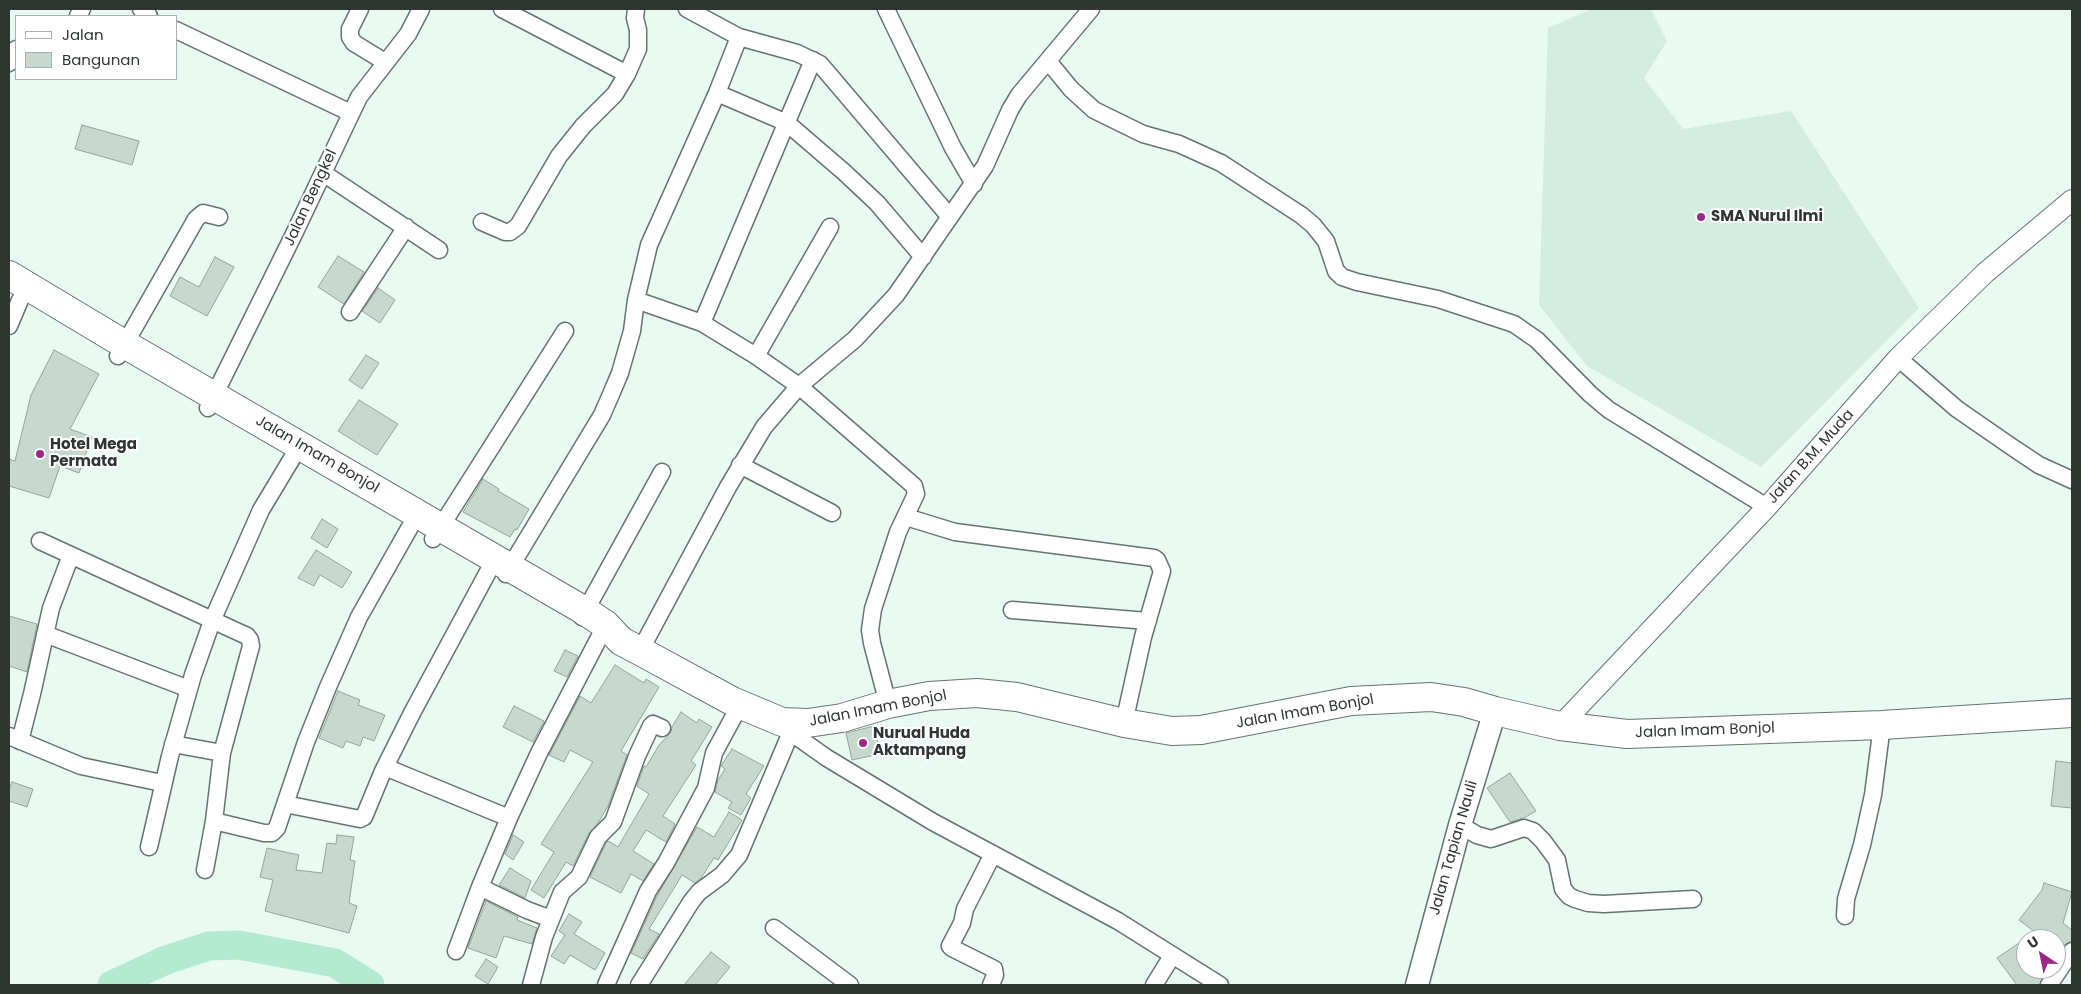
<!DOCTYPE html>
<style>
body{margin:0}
#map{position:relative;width:2081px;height:994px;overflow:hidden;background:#e8faf1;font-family:Poppins,sans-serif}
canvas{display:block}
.frame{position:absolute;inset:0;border:10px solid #2f3632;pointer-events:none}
.legend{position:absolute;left:15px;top:15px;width:162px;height:65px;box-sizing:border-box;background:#fff;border:1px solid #acafad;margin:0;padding:6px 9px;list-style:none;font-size:15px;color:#2f3632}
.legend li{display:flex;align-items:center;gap:10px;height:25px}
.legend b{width:25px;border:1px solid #acafad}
.north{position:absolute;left:2016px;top:929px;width:50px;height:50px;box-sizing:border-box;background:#fff;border:1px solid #acafad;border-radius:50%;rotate:326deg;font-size:14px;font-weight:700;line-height:20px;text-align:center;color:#2f3632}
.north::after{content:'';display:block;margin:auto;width:18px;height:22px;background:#9b2885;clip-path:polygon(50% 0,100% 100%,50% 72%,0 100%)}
</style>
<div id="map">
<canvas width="2081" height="994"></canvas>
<div class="frame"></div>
<ul class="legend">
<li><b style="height:6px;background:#fff"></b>Jalan</li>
<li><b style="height:14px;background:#c7d8cf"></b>Bangunan</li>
</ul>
<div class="north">U</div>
</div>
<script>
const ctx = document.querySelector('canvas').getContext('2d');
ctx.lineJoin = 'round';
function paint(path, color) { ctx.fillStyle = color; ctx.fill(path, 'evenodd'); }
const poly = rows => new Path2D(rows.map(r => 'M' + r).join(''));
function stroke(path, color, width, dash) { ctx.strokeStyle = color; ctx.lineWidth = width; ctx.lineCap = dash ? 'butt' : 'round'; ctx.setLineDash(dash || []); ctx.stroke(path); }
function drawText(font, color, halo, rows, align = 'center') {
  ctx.font = font + ' Poppins,sans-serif'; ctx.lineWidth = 4; ctx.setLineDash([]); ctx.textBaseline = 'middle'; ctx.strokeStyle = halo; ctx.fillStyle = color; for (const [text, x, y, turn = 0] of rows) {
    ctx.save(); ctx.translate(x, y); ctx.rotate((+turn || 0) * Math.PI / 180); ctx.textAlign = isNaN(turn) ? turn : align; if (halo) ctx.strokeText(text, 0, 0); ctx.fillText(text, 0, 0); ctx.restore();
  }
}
const built = poly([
 [1592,9,1651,9,1667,41,1644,78,1683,129,1791,111,1919,308,1761,467,1587,366,1539,305,1548,28]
]);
const river = poly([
 [112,985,166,960,209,946,239,945,335,963,370,985]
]);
const building = poly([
 [82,125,139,141,132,165,75,149,82,125],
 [338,256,364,272,344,304,318,287,338,256],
 [215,257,234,267,207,316,170,296,180,277,199,287,215,257],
 [378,288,395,300,380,323,362,311,378,288],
 [54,350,99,374,70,429,92,437,79,473,60,466,49,498,9,486,9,459,15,461,31,395,54,350],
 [366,355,379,363,362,389,349,380,366,355],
 [359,400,398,424,377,455,338,431,359,400],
 [483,479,499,489,498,491,529,509,517,530,515,529,510,537,463,512,483,479],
 [322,519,338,529,327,548,311,538,322,519],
 [316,550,352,572,342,588,320,575,314,586,298,578,316,550],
 [9,616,37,624,27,672,9,666,9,616],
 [565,650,578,656,567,677,554,671,565,650],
 [615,665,644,683,646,679,659,687,621,751,627,755,608,806,598,823,589,833,573,866,566,862,544,898,531,890,554,852,541,844,593,762,570,750,564,762,549,755,580,696,591,703,615,665],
 [338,691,360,700,358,705,385,715,374,741,363,737,360,746,346,741,343,748,319,738,338,691],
 [514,706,544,721,533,742,503,727,514,706],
 [681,712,697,723,699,719,712,727,691,761,696,765,663,816,675,824,666,842,646,830,633,851,654,864,643,881,631,874,621,893,590,877,606,843,608,841,618,847,649,794,637,786,644,766,646,767,659,745,671,732,672,727,681,712],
 [874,726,880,754,852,760,846,733,874,726],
 [732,749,764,766,746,794,751,798,741,815,728,808,732,802,715,792,718,780,725,769,721,766,732,749],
 [2056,761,2072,763,2072,808,2051,806,2056,761],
 [1510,773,1536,811,1524,818,1510,822,1487,788,1510,773],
 [12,782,33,789,27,807,9,801,9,790,12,782],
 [729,812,742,820,718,860,714,858,701,878,695,883,682,875,649,929,659,934,643,959,631,953,657,896,697,827,714,837,729,812],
 [337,835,354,837,350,860,355,861,349,903,357,906,349,933,265,911,273,880,260,877,267,848,299,855,296,870,322,873,327,843,336,844,337,835],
 [513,835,524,842,513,860,505,854,513,835],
 [510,868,531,881,525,898,499,885,510,868],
 [2044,883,2072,892,2063,923,2072,930,2072,941,2064,945,2056,957,2056,939,2026,939,2026,969,2048,969,2039,985,2017,985,1997,958,2035,932,2019,920,2042,890,2044,883],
 [486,901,518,917,517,920,537,928,532,944,504,936,496,958,468,948,486,901],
 [569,914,582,922,574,934,605,953,595,970,570,955,564,964,551,956,565,935,559,931,569,914],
 [711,952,730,967,715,985,684,985,711,952],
 [486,959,498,967,488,984,475,976,486,959]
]);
const minor = poly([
 [141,9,149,16],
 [360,9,350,29,350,37,354,43,385,62],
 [687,9,739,37,797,53,820,64,950,217],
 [886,9,953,148,974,184],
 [78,16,82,9],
 [176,30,351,113],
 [1048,61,1071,89,1094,110,1143,134,1179,144,1221,163,1301,215,1313,225,1326,241,1336,271,1342,277,1357,282,1438,299,1514,324,1537,340,1590,394,1609,410,1767,507],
 [9,63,16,49],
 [627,74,638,49,638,30,635,18,636,9],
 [717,93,787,123,844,172,877,203,923,257],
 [323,173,439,250],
 [482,222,505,232,510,232,518,226,559,156,583,126,615,94,627,74,502,9],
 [636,300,702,323,756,356,799,386,914,486,916,494,898,532,873,609,870,630,872,643,888,704],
 [350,312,406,227],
 [702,323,813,60],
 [9,326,20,300],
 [118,356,196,219,203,213,219,217],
 [756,356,830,227],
 [1898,358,1957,409,2012,447,2039,465,2072,480],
 [208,408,294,234,359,97,408,34,421,9],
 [740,465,832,513],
 [906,517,955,532,1154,558,1157,560,1162,571,1143,637,1124,723],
 [433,539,565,331],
 [40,541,247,636,250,640,251,646,222,753,214,821,205,870],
 [506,574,602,415,612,392,620,373,632,331,636,300,649,245,717,93,739,37],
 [1012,610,1148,621],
 [582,617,662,472],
 [45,634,189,689],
 [640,651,728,487,764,427,799,386,855,339,896,295,985,166,1010,110,1019,95,1091,9],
 [782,722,800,739,827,758,933,822,1118,921,1220,985],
 [9,736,81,766,162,783],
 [20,741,32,694,51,608,71,555],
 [173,744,222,753],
 [385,767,509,818,539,753,600,636],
 [285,804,360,819,364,817,383,771,412,713,489,570],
 [214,821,264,833,272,833,277,828,306,742,328,687,359,617,410,527],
 [1460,825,1477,835,1491,839,1524,828,1533,831,1543,841,1557,860,1563,889,1569,896,1575,899,1588,903,1604,904,1693,899],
 [149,847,170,756,193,675,212,621,261,510,300,445],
 [480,887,527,910,551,919],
 [1845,916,1846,899,1862,845,1873,795,1882,725],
 [774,928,850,985],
 [456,951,480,887,509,818],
 [531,985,544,937,562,892,579,877,598,837,613,822,637,756,651,726,653,724,662,728],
 [606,985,648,891,666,863,706,788,714,753,740,705],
 [639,985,691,902,699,892,722,875,739,855,791,732],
 [991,985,995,975,994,969,952,948,950,946,962,923,965,909,993,854],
 [1154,985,1172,956],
 [2049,985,2072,951]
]);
const tertiary = poly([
 [1560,726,1767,507,1898,358,1985,273,2072,200]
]);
const secondary = poly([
 [1417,985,1460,825,1495,711]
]);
const trunk = poly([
 [9,275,114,338,585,611,606,625,621,641,640,651,732,701,782,722,808,723,842,718,888,704,929,696,977,693,1017,697,1124,723,1172,731,1201,730,1351,701,1431,697,1464,702,1495,711,1560,726,1627,734,1882,725,2072,713]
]);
const markers = [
 [1701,217,5,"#9b2885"],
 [40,454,5,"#9b2885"],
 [863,743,5,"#9b2885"]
];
const streetNames = [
 ["Jalan Bengkel",311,198,-65],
 ["Jalan Imam Bonjol",317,455,30],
 ["Jalan B.M. Muda",1811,457,-48],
 ["Jalan Imam Bonjol",878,709,-11],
 ["Jalan Imam Bonjol",1305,712,-10],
 ["Jalan Imam Bonjol",1705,731,-2],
 ["Jalan Tapian Nauli",1454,848,-74]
];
const poiNames = [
 ["SMA Nurul Ilmi",1711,217],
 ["Hotel Mega",50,445],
 ["Permata",50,462],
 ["Nurual Huda",873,734],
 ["Aktampang",873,751]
];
paint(built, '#d5ede1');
stroke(river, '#b3ead1', 29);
paint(building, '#c7d8cf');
stroke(building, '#94a49c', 1);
stroke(minor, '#65746d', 19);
stroke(tertiary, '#65746d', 22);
stroke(secondary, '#65746d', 25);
stroke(trunk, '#65746d', 30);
stroke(minor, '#fff', 16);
stroke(tertiary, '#fff', 20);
stroke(secondary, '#fff', 22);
stroke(trunk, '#fff', 28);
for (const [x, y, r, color] of markers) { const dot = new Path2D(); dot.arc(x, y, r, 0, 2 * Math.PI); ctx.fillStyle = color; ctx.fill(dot); stroke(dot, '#fff', 2); }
drawText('15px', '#2f3632', '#fff', streetNames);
drawText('bold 15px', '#2f3632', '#fff', poiNames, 'left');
</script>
